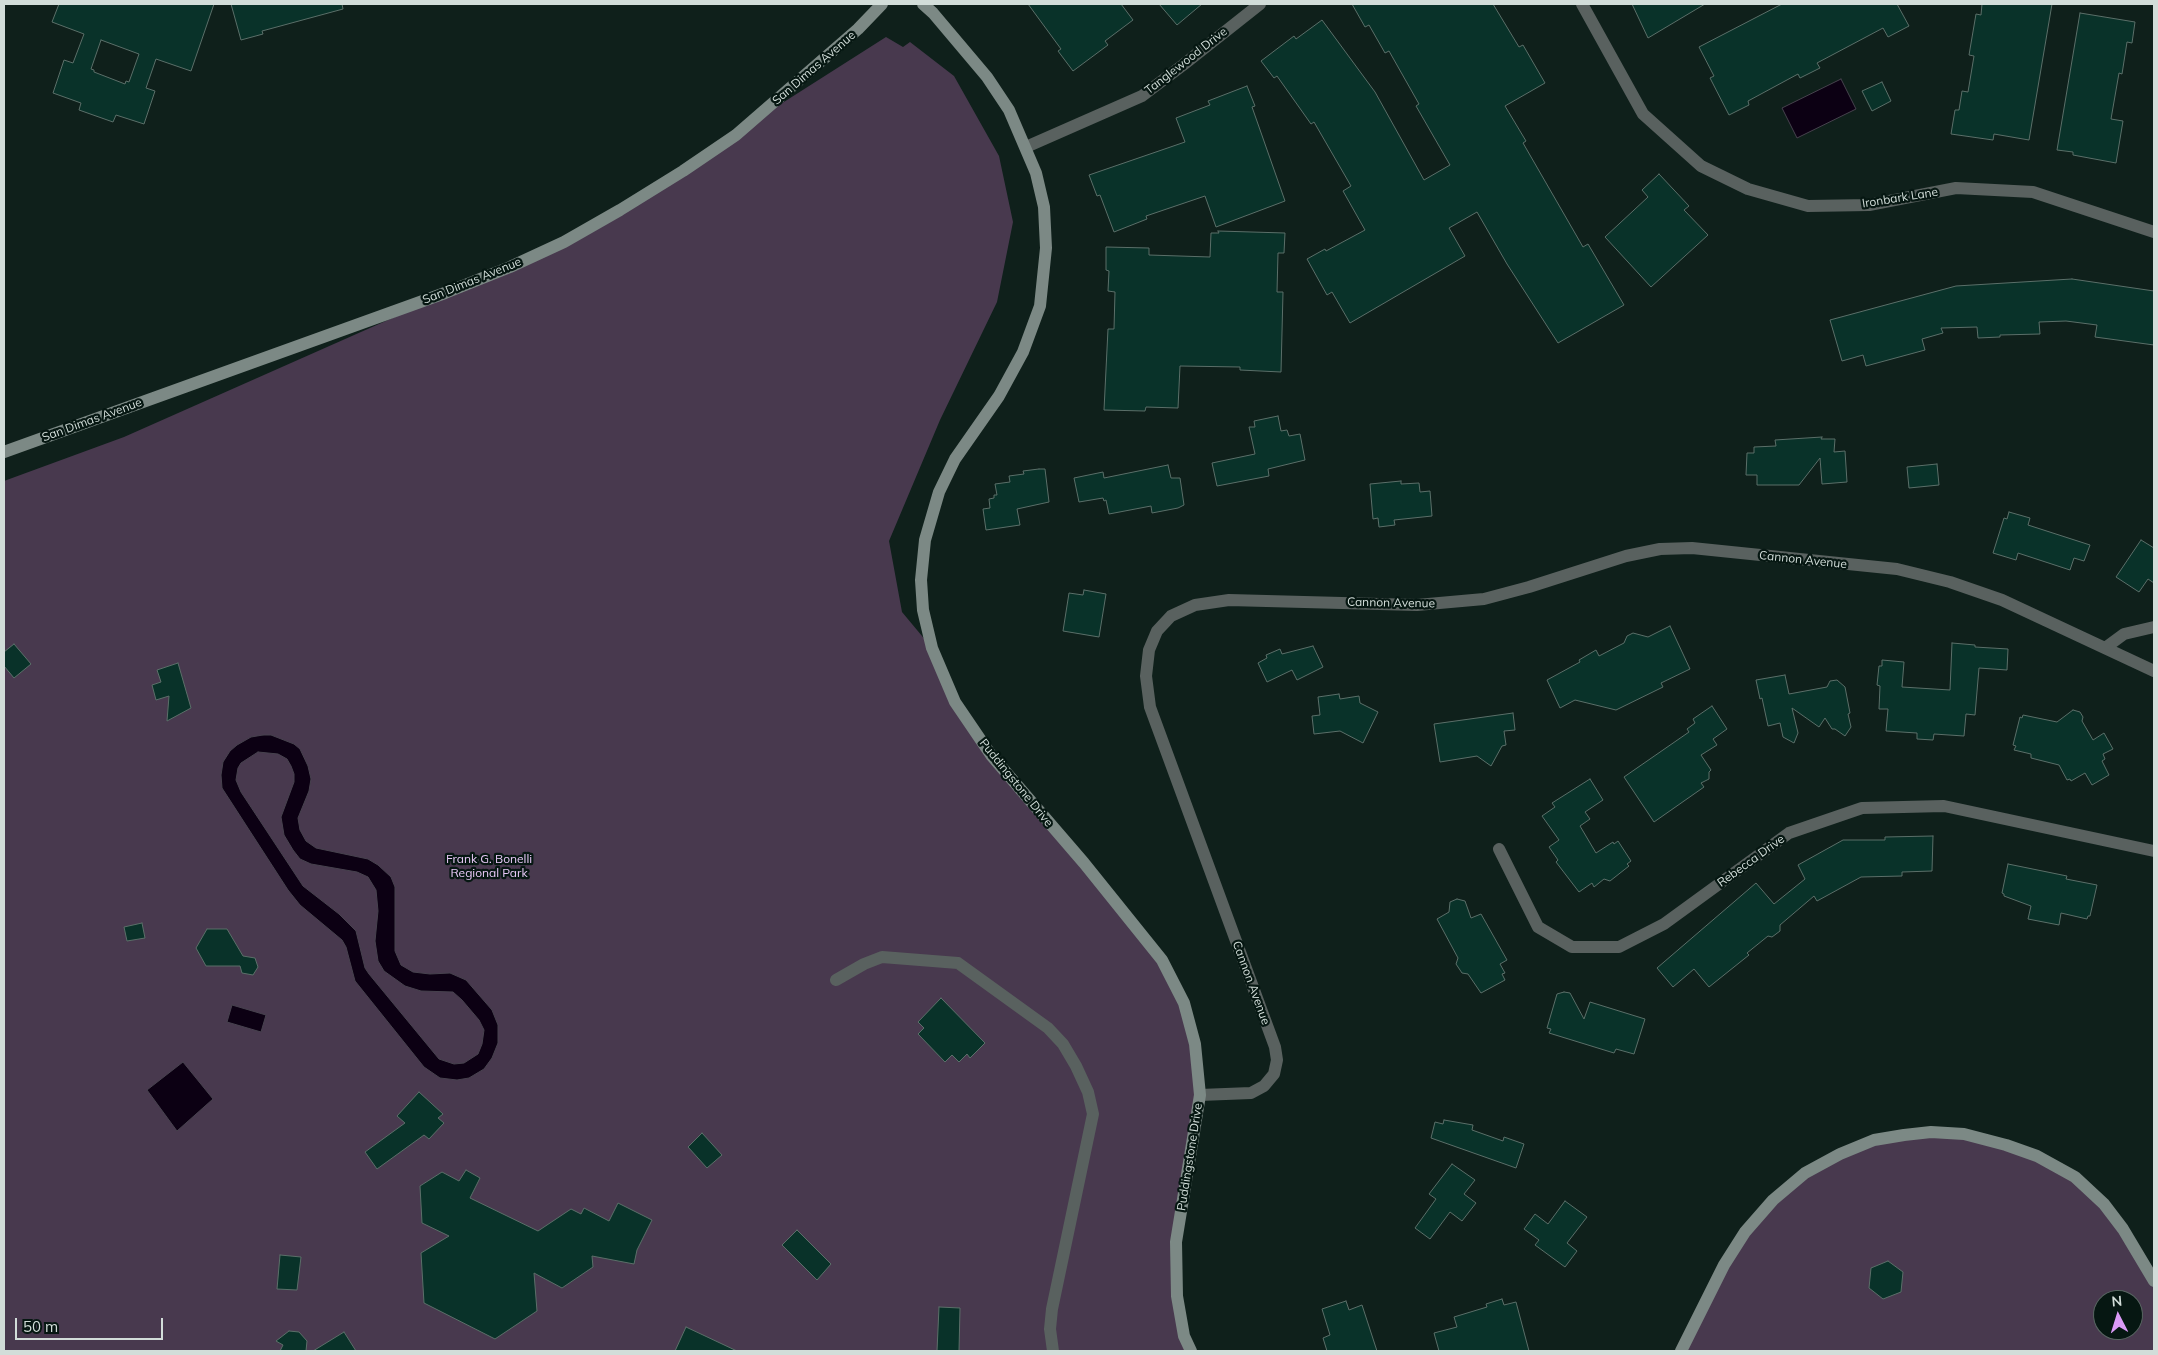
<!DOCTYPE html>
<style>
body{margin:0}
#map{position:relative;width:2158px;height:1355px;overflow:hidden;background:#0f201b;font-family:Mulish,sans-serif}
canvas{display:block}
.frame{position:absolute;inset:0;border:5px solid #d2ddd9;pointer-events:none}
.north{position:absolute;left:2093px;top:1290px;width:50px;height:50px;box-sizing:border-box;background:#061712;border:1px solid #586662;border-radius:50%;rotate:355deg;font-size:14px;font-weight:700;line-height:20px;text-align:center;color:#d2ddd9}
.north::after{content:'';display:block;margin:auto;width:18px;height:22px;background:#da9af6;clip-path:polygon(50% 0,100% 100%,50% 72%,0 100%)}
.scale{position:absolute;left:15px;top:1318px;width:148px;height:22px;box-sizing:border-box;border:2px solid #d2ddd9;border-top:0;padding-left:6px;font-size:15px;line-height:18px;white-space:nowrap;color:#d2ddd9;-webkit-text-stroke:4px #061712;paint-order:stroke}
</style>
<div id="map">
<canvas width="2158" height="1355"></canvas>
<div class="frame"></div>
<div class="north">N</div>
<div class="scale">50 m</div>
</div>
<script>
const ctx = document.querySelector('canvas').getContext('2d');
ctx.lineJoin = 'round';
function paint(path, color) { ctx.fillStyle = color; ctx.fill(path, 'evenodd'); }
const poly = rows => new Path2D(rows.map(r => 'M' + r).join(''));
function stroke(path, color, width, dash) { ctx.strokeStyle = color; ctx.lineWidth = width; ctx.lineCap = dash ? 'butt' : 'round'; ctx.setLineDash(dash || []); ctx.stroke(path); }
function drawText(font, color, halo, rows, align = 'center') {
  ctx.font = font + ' Mulish,sans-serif'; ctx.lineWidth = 4.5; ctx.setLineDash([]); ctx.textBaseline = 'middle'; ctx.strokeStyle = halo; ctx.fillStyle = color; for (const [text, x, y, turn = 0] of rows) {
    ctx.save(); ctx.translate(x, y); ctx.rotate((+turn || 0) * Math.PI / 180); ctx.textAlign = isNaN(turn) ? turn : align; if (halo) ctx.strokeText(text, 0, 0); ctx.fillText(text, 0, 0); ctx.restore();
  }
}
const green = poly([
 [886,37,903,47,910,42,954,76,999,156,1013,222,997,302,940,420,889,541,902,612,932,648,955,702,1162,960,1184,1003,1200,1095,1176,1242,1177,1296,1194,1351,4,1351,4,481,124,437,564,242],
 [1931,1132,2037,1156,2104,1204,2154,1281,2154,1351,1681,1351,1724,1265,1773,1200,1840,1154],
 [2103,1300,2133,1300,2133,1330,2103,1330]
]);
const water = poly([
 [1841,79,1856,109,1797,138,1782,108,1841,79],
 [263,735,271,735,294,744,300,749,308,766,311,779,309,791,298,818,300,830,306,841,316,848,368,859,378,865,391,877,395,887,395,951,401,965,413,972,430,974,450,973,466,980,492,1010,498,1025,498,1043,492,1058,484,1069,469,1078,457,1080,440,1078,424,1067,355,981,346,947,342,940,300,905,288,890,222,788,221,775,223,762,230,751,237,745,251,737,263,735],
 [258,752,278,754,287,759,291,766,294,774,294,782,281,817,284,835,293,850,300,859,311,864,357,872,368,877,376,890,378,911,375,941,378,961,384,971,405,986,421,991,453,992,462,1000,479,1020,484,1030,482,1044,478,1054,464,1063,454,1064,439,1059,369,974,365,968,356,931,339,914,303,886,241,792,236,780,238,768,241,763,258,752],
 [232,1005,266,1015,261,1032,227,1022,232,1005],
 [183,1062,213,1099,177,1131,147,1090,183,1062]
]);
const building = poly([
 [59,4,214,4,191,71,156,59,146,88,155,91,144,124,116,115,113,122,79,110,81,103,53,93,64,60,73,63,84,34,52,22,59,4],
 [101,40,139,54,129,82,126,81,125,84,94,72,94,70,91,69,101,40],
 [231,4,342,4,343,9,262,31,263,34,241,40,231,4],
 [1028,4,1121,4,1133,20,1105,41,1108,45,1073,71,1058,51,1061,49,1028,4],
 [1159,4,1202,4,1177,25,1159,4],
 [1352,4,1493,4,1519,47,1523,45,1545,83,1505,106,1526,141,1523,143,1583,247,1588,244,1624,305,1558,343,1507,264,1477,212,1449,228,1465,256,1350,323,1332,292,1327,295,1307,259,1325,249,1326,251,1365,230,1343,191,1351,186,1314,122,1311,124,1277,76,1274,78,1261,61,1294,36,1296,39,1322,20,1375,92,1424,180,1450,165,1416,106,1419,104,1389,51,1385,53,1369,25,1365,27,1352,4],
 [1632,4,1705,4,1648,38,1632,4],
 [1782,4,1897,4,1909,26,1888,37,1883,28,1817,63,1820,68,1800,78,1798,74,1748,101,1749,105,1729,115,1710,78,1714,76,1699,47,1782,4],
 [1982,4,2052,4,2029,140,1994,134,1993,140,1951,134,1955,110,1959,110,1962,91,1968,92,1974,56,1969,55,1976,14,1981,15,1982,4],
 [2080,13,2135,22,2132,43,2127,42,2122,74,2119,73,2111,119,2123,121,2116,163,2073,155,2073,152,2057,150,2080,13],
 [1882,82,1891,101,1872,111,1862,91,1882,82],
 [1247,86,1255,106,1252,107,1285,201,1216,227,1205,196,1146,216,1147,219,1114,232,1100,195,1097,196,1089,175,1185,142,1176,118,1210,105,1208,101,1247,86],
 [1659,174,1689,206,1684,210,1708,235,1651,287,1605,237,1648,197,1642,190,1659,174],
 [1218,231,1285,233,1284,253,1278,253,1277,292,1283,292,1281,372,1240,370,1240,367,1180,366,1178,408,1146,407,1145,411,1104,410,1108,329,1114,329,1115,292,1108,291,1109,271,1106,270,1106,247,1149,248,1149,255,1210,257,1211,233,1219,233,1218,231],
 [2072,279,2154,291,2154,345,2095,337,2097,325,2066,321,2039,322,2040,334,2000,335,2000,337,1978,338,1977,327,1941,328,1943,333,1922,339,1925,350,1866,366,1863,355,1842,361,1830,320,1956,286,2072,279],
 [1278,416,1281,431,1287,430,1289,436,1300,434,1305,460,1268,469,1269,476,1217,486,1212,463,1255,454,1249,427,1255,427,1254,421,1278,416],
 [1822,437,1821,439,1835,439,1834,452,1845,451,1847,482,1822,484,1820,458,1799,485,1757,485,1757,475,1746,475,1747,453,1754,453,1754,447,1776,446,1775,440,1822,437],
 [1937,464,1939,485,1909,488,1907,467,1937,464],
 [1168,465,1171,478,1180,478,1184,505,1178,508,1152,513,1151,506,1109,514,1106,500,1104,501,1103,498,1079,502,1074,478,1103,472,1104,478,1168,465],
 [1039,469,1045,469,1049,502,1017,509,1020,525,986,530,983,509,990,508,989,499,994,498,994,495,997,495,995,484,1010,482,1009,476,1024,474,1023,471,1039,469],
 [1401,481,1401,484,1419,483,1420,492,1430,491,1432,516,1394,520,1395,525,1379,527,1378,518,1373,519,1370,484,1401,481],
 [2009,512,2030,518,2028,525,2090,545,2084,561,2074,558,2070,570,2018,553,2016,560,1993,553,2004,518,2007,519,2009,512],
 [2141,540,2154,548,2154,583,2148,579,2139,592,2116,577,2141,540],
 [1084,590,1106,594,1099,637,1063,631,1069,593,1083,595,1084,590],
 [1670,626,1690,669,1661,683,1663,687,1616,710,1575,700,1560,708,1547,680,1580,662,1579,660,1596,650,1599,656,1624,643,1627,636,1633,633,1648,637,1670,626],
 [1952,643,1975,645,1975,647,2008,649,2007,670,1979,668,1975,715,1966,714,1964,736,1934,734,1933,740,1917,739,1917,733,1886,731,1888,709,1879,709,1880,686,1877,685,1879,666,1882,666,1882,660,1904,662,1902,687,1950,690,1952,643],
 [14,644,31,664,14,678,4,666,4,652,14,644],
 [1313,646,1323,667,1297,680,1292,670,1267,682,1258,663,1267,658,1266,655,1280,649,1282,654,1313,646],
 [178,663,191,708,167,721,169,696,156,700,152,685,161,682,157,670,178,663],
 [1785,675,1789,694,1827,687,1830,681,1837,680,1845,687,1850,713,1848,714,1851,727,1845,736,1835,729,1832,729,1825,718,1819,727,1792,708,1798,733,1794,743,1783,737,1780,723,1768,726,1762,698,1760,699,1756,680,1785,675],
 [1339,694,1340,699,1359,696,1360,703,1378,712,1363,743,1340,731,1314,734,1312,716,1320,715,1318,697,1339,694],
 [1712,706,1727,729,1713,739,1717,745,1701,755,1711,770,1709,772,1709,779,1701,783,1704,787,1654,822,1624,777,1689,732,1687,729,1695,723,1693,719,1712,706],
 [2073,710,2080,712,2083,717,2082,721,2093,740,2104,733,2113,749,2103,754,2105,759,2102,761,2109,775,2092,785,2085,773,2071,781,2070,779,2067,780,2059,765,2031,758,2031,754,2014,750,2016,746,2013,745,2020,717,2022,718,2023,715,2057,722,2073,710],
 [1513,713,1515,730,1504,731,1506,745,1502,746,1491,766,1477,756,1440,762,1434,724,1513,713],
 [1590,779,1603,800,1585,812,1590,819,1580,826,1596,853,1613,842,1614,844,1618,841,1631,861,1627,864,1629,866,1610,881,1604,879,1594,887,1592,883,1579,892,1556,862,1558,860,1549,847,1559,840,1542,816,1555,807,1552,803,1590,779],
 [1933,836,1932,871,1902,872,1902,876,1861,877,1817,901,1814,896,1780,925,1780,931,1772,937,1768,936,1747,953,1749,955,1709,987,1694,969,1673,987,1657,968,1756,883,1774,904,1805,879,1798,865,1843,840,1885,840,1885,837,1933,836],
 [2008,864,2067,876,2066,879,2097,885,2090,916,2088,916,2087,919,2061,913,2059,925,2028,919,2031,906,2004,896,2004,894,2002,893,2008,864],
 [1457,899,1465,901,1471,918,1481,914,1507,960,1500,964,1505,973,1502,974,1505,980,1481,993,1468,974,1462,973,1456,964,1458,958,1437,919,1449,912,1450,902,1457,899],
 [142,923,145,938,127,941,124,927,142,923],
 [207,929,227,929,243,956,255,958,258,967,253,975,242,973,240,966,206,966,196,948,207,929],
 [1564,992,1570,993,1584,1019,1590,1002,1645,1019,1634,1054,1616,1049,1614,1053,1549,1033,1551,1029,1547,1028,1557,994,1564,992],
 [941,998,985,1043,970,1058,967,1054,959,1062,952,1055,945,1062,918,1034,924,1028,918,1022,941,998],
 [419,1092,443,1114,438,1118,444,1123,429,1139,424,1135,377,1169,365,1152,405,1123,397,1116,419,1092],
 [1444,1120,1473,1125,1472,1130,1503,1141,1504,1137,1524,1144,1516,1168,1431,1138,1435,1122,1443,1124,1444,1120],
 [702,1133,722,1155,707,1168,688,1147,702,1133],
 [1452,1164,1475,1180,1464,1194,1476,1203,1462,1221,1450,1212,1430,1239,1415,1228,1436,1199,1429,1194,1452,1164],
 [466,1170,480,1178,470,1198,538,1231,571,1209,581,1214,584,1208,609,1221,618,1203,652,1220,637,1250,634,1264,592,1256,593,1267,562,1288,534,1273,537,1311,495,1339,424,1303,421,1253,449,1236,422,1223,420,1186,442,1172,459,1181,466,1170],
 [1565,1201,1587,1217,1567,1243,1577,1251,1565,1267,1535,1245,1539,1240,1524,1229,1535,1214,1548,1224,1565,1201],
 [797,1230,831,1264,817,1280,782,1245,797,1230],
 [280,1255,301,1257,297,1290,277,1289,280,1255],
 [1888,1261,1903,1272,1901,1292,1883,1299,1869,1288,1871,1268,1888,1261],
 [1502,1299,1504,1305,1516,1302,1529,1351,1439,1351,1434,1333,1457,1327,1454,1317,1487,1307,1486,1304,1502,1299],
 [1346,1301,1349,1310,1362,1305,1377,1351,1327,1351,1323,1338,1330,1335,1322,1309,1346,1301],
 [939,1307,960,1308,959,1351,937,1351,939,1307],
 [686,1327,737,1351,675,1351,686,1327],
 [289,1331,299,1332,307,1341,306,1351,280,1351,283,1345,276,1341,289,1331],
 [344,1332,356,1351,313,1351,344,1332]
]);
const street = poly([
 [1582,4,1643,114,1701,166,1748,189,1808,206,1869,205,1956,188,2033,192,2154,232],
 [1026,147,1142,96,1183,65,1260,4],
 [2105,648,2124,634,2154,627],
 [1499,849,1538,927,1572,947,1619,947,1664,924,1789,833,1862,808,1944,806,2154,851],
 [836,980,864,964,882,957,958,963,1048,1028,1063,1044,1076,1066,1088,1092,1093,1114,1052,1309,1050,1329,1053,1351],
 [1200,1095,1251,1093,1264,1086,1274,1074,1277,1060,1275,1047,1150,707,1146,676,1149,650,1157,631,1171,616,1195,605,1229,600,1417,605,1484,599,1529,587,1626,556,1660,549,1692,548,1897,569,1950,582,2002,600,2154,671]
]);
const secondary = poly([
 [923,4,933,13,987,77,1009,110,1036,173,1044,207,1046,248,1040,306,1023,352,999,396,955,459,939,492,925,540,921,580,923,610,932,648,955,702,991,755,1084,863,1162,960,1184,1003,1195,1044,1200,1095,1176,1242,1177,1296,1184,1336,1191,1351],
 [4,452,445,293,510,267,564,242,620,210,683,171,736,135,858,29,882,4],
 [1681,1351,1724,1265,1745,1232,1773,1200,1805,1173,1840,1154,1874,1140,1904,1135,1931,1132,1964,1134,2006,1145,2037,1156,2075,1177,2104,1204,2123,1229,2154,1281]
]);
const streetNames = [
 ["Tanglewood Drive",1186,61,-38],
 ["San Dimas Avenue",814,68,-41],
 ["Ironbark Lane",1900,198,-9],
 ["San Dimas Avenue",472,281,-22],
 ["San Dimas Avenue",92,420,-20],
 ["Cannon Avenue",1803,560,6],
 ["Cannon Avenue",1391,603,1],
 ["Puddingstone Drive",1016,783,51],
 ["Rebecca Drive",1751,861,-36],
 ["Cannon Avenue",1251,983,70],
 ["Puddingstone Drive",1190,1157,-81]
];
const parkNames = [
 ["Frank G. Bonelli",489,859],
 ["Regional Park",489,873]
];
paint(green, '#48394e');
paint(water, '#0c0013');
stroke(water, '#47424e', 1);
paint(building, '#093229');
stroke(building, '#5b6f69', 1);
stroke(street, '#59615f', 12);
stroke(secondary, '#7c8985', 12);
drawText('12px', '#d2ddd9', '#061712', streetNames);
drawText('12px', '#e9c9f8', '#061712', parkNames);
</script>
